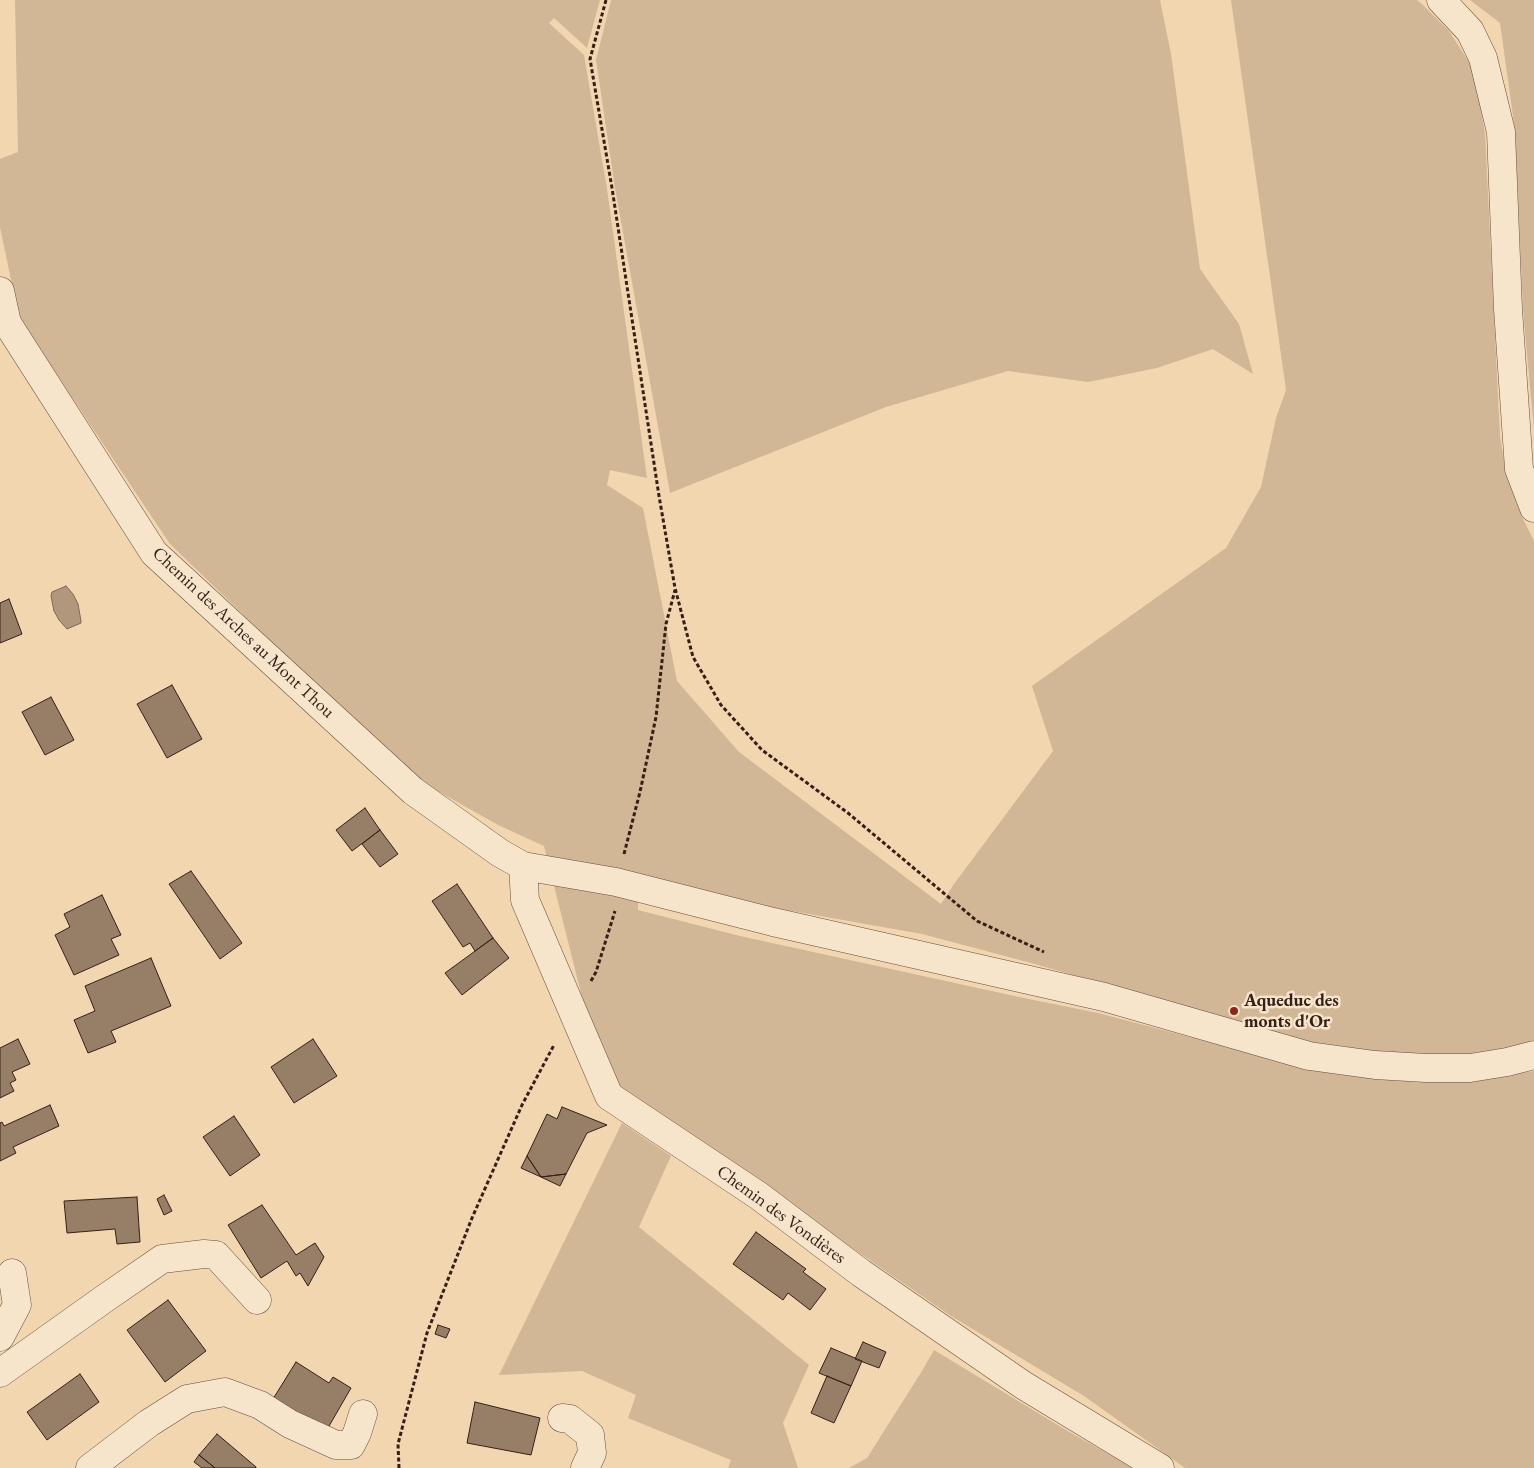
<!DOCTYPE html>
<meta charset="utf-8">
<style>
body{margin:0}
canvas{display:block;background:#f1d6af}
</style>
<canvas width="1534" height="1468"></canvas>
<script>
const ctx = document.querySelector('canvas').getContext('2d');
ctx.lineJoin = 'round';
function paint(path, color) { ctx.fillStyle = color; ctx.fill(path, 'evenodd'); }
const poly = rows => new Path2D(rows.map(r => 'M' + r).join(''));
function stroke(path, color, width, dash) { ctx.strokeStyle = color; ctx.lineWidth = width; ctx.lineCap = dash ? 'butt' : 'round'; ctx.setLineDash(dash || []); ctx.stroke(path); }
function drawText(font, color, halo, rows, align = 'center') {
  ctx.font = font + ' "EB Garamond",serif'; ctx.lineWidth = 5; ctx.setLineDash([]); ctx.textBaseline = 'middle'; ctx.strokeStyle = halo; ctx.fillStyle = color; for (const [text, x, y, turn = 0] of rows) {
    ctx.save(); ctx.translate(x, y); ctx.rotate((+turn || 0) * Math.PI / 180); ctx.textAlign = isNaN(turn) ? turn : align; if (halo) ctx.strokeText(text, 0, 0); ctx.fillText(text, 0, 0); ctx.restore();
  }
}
const green = poly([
 [15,0,600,0,587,48,554,18,549,23,584,55,607,189,647,478,610,470,607,485,643,508,677,681,739,752,941,904,954,884,1053,751,1032,686,1226,548,1261,487,1276,418,1286,390,1231,0,1417,0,1423,5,1449,31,1474,70,1485,134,1500,437,1506,472,1522,517,1534,541,1534,1040,1502,1051,1464,1057,1375,1051,1314,1043,1031,963,922,934,775,908,639,874,638,910,740,936,1019,997,1098,1013,1308,1068,1502,1076,1534,1071,1534,1468,1185,1468,1084,1396,951,1316,622,1090,584,1005,544,846,498,825,427,785,341,709,170,544,19,318,0,227,0,159,18,152],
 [611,0,1160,0,1171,54,1200,269,1239,324,1253,374,1213,349,1157,368,1088,382,1008,371,886,407,670,493,615,188,596,60],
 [1470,0,1534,0,1534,430,1523,310,1515,130,1500,23],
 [622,1123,671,1156,639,1227,809,1365,783,1423,798,1468,728,1468,731,1460,628,1418,636,1395,582,1371,499,1375],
 [934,1350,1071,1433,1134,1468,849,1468,867,1458,922,1371]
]);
const water = poly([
 [66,586,73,594,78,604,81,621,81,623,67,629,59,620,54,611,51,596,52,592,66,586]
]);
const building = poly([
 [9,599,22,634,0,643,0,603,9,599],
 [172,685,202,739,167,758,137,704,172,685],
 [51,697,74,740,45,755,22,712,51,697],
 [365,808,380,830,352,851,336,830,365,808],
 [380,830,398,854,380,867,362,844,380,830],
 [191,871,242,943,220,959,169,884,191,871],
 [457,884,493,938,475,951,470,943,463,947,432,901,457,884],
 [102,895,121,935,111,939,119,955,74,975,55,935,70,927,64,914,102,895],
 [493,938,509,958,462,995,445,973,493,938],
 [151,958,171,1006,111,1031,116,1042,88,1053,74,1020,95,1011,85,986,151,958],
 [18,1039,30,1064,12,1072,16,1080,10,1083,14,1091,0,1098,0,1048,18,1039],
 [313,1039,337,1076,294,1103,271,1067,313,1039],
 [50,1105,59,1126,13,1147,16,1153,0,1161,0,1123,2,1122,4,1126,50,1105],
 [562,1107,607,1125,587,1133,566,1174,541,1177,527,1156,547,1114,557,1119,562,1107],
 [234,1116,260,1155,230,1176,203,1137,234,1116],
 [527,1156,541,1177,521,1168,527,1156],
 [566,1174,560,1186,541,1177,566,1174],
 [164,1195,172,1211,164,1215,157,1199,164,1195],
 [137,1197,140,1242,117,1244,115,1229,67,1233,64,1201,137,1197],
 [262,1205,296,1255,315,1243,324,1257,308,1286,300,1273,296,1276,287,1261,261,1278,228,1225,262,1205],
 [756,1232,806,1269,803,1272,826,1289,810,1310,788,1293,783,1300,733,1264,756,1232],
 [168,1300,206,1351,165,1382,127,1330,168,1300],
 [438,1325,450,1329,446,1338,435,1334,438,1325],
 [863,1342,886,1352,879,1368,855,1359,863,1342],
 [831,1348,862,1361,851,1386,819,1373,831,1348],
 [296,1362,329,1383,333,1377,351,1388,325,1433,273,1399,296,1362],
 [80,1374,99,1402,47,1440,27,1412,80,1374],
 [827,1376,851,1386,834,1423,811,1413,827,1376],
 [475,1402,540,1418,531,1455,467,1443,475,1402],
 [217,1434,256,1467,256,1468,215,1468,199,1455,217,1434],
 [199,1455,215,1468,202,1468,194,1462,199,1455]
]);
const path = poly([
 [606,0,590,59,612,188,659,496,675,588,693,657,721,705,762,750,848,813,977,921,1044,952],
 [624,854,640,792,656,717,666,624,675,590],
 [591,981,596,972,615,911],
 [399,1468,398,1444,427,1333,472,1218,522,1105,554,1045]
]);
const minor = poly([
 [1441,0,1470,31,1483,58,1501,132,1508,309,1519,469,1534,508],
 [0,291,7,323,154,553,413,791,500,853,523,866,616,882,773,922,1104,997,1309,1056,1375,1065,1426,1068,1470,1068,1507,1062,1534,1055],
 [523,866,525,900,609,1096,759,1196,861,1273,1023,1385,1160,1468],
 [0,1337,17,1305,12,1273],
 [0,1373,104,1299,162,1259,204,1254,216,1255,257,1300],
 [562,1418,570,1419,590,1435,592,1453,585,1468],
 [90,1468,149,1423,187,1399,225,1392,260,1405,290,1424,336,1445,351,1445,357,1433,363,1414]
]);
const markers = [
 [1234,1011,5,"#8f2418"]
];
const streetNames = [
 ["Chemin des Arches au Mont Thou",243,633,43],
 ["Chemin des Vondières",781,1215,36]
];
const poiNames = [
 ["Aqueduc des",1244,1001],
 ["monts d'Or",1244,1022]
];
paint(green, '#d1b795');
paint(water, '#b1987c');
stroke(water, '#7f6854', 1);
paint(building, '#977f67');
stroke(building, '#352018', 1);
stroke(minor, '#644e3e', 29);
stroke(path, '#352018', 3, [4, 2.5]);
stroke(minor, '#f6e4cb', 28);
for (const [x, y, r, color] of markers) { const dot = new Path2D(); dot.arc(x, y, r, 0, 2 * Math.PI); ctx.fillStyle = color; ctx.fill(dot); stroke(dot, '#f6e4cb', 2); }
drawText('18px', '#352018', '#f6e4cb', streetNames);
drawText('bold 18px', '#352018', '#f6e4cb', poiNames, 'left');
</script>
